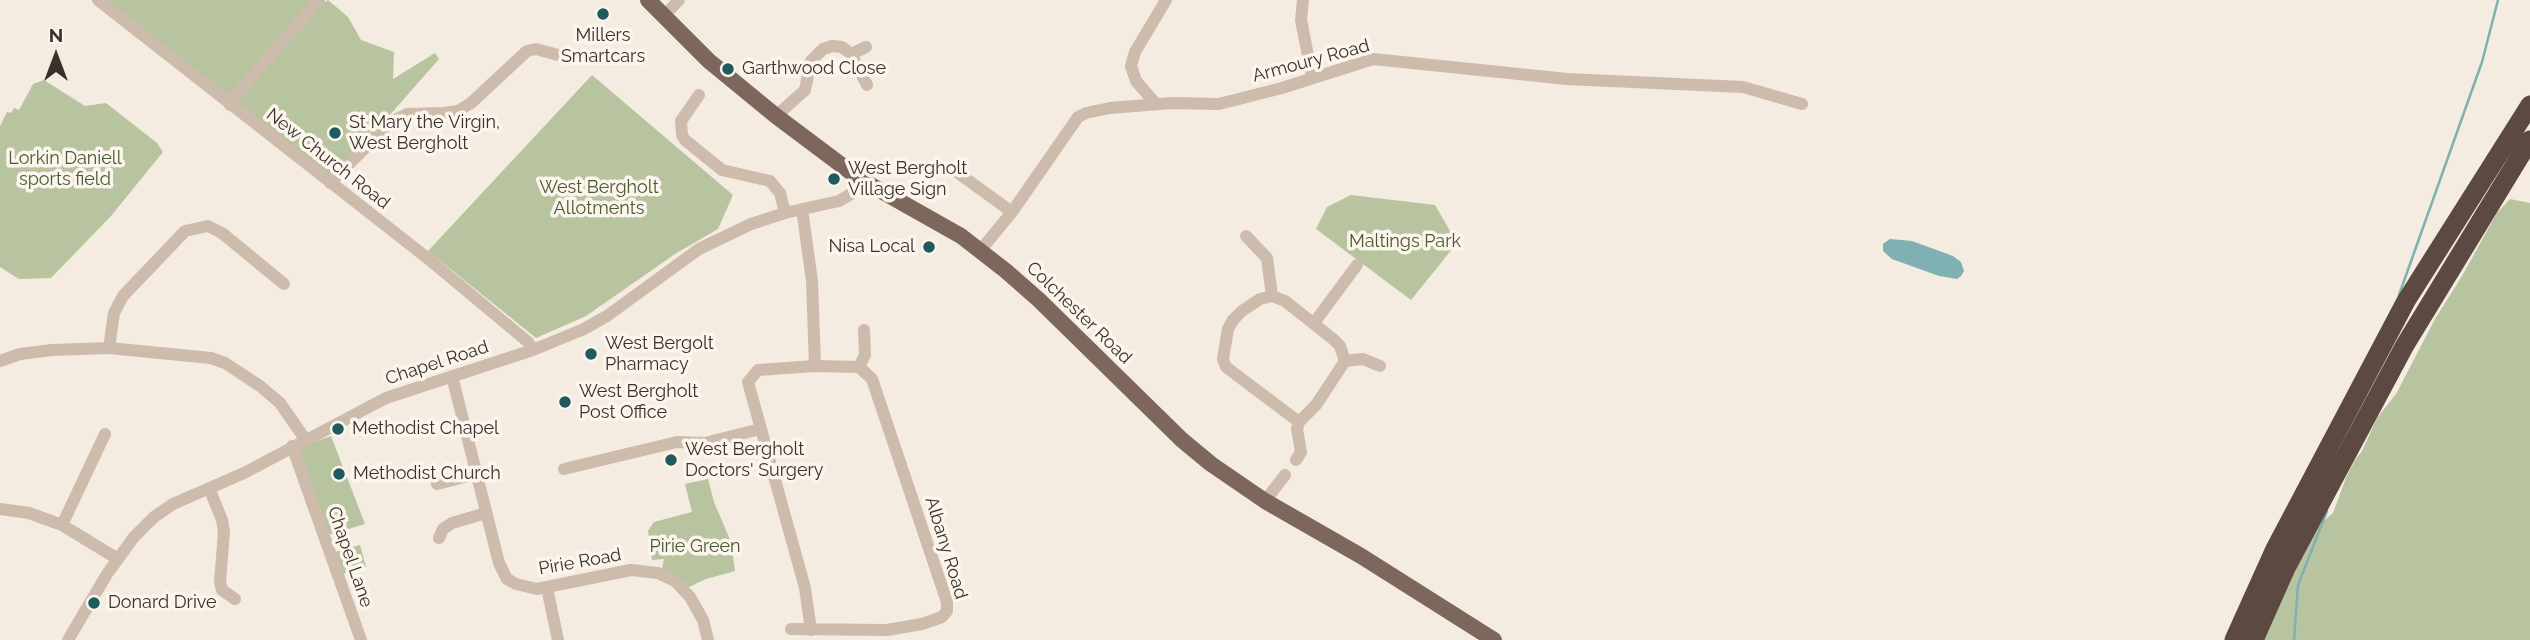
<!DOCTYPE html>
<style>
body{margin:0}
#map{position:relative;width:2530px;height:640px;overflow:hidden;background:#f4ebe1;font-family:Raleway,sans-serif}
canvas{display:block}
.north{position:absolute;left:21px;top:21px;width:70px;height:70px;-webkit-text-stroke:5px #fbf5ee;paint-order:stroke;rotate:0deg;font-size:19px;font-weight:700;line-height:28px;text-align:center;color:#3b302b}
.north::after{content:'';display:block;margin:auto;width:24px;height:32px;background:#3b302b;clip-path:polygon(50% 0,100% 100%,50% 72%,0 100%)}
</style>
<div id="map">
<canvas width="2530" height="640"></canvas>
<div class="north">N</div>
</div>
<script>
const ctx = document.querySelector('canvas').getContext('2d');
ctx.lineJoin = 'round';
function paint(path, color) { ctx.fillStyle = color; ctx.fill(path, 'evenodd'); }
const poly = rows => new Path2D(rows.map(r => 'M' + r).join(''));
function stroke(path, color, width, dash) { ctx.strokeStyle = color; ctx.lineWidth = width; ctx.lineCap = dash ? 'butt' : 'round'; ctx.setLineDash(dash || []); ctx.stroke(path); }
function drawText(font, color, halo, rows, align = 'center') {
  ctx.font = font + ' Raleway,sans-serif'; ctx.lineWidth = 7; ctx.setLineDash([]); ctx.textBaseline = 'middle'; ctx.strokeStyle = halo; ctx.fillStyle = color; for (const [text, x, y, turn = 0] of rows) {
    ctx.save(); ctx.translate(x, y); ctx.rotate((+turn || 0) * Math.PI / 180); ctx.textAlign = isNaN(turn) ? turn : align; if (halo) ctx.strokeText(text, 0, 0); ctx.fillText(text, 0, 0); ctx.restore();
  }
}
const green = poly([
 [104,0,317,0,229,99],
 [328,0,348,17,361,40,394,52,393,79,435,53,439,59,367,141,330,179,235,104,312,11],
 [592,75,733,195,718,229,675,254,586,316,536,338,428,251],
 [44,80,85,106,106,103,157,143,163,152,111,216,51,278,19,279,0,267,0,126,7,112,11,113,14,108,19,110,33,84],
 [1351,195,1435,205,1457,243,1411,300,1316,229,1327,207],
 [2510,199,2530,203,2530,640,2254,640,2300,542,2333,513,2346,478,2355,460,2362,451,2377,418,2396,394,2435,319,2462,276,2497,213],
 [331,436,365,524,328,535,295,449],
 [708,479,714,502,731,542,735,571,706,579,689,587,679,578,662,569,664,559,652,560,648,531,654,522,692,512,685,484],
 [360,545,366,567,342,574,335,552]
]);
const water = poly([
 [1890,239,1912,241,1953,256,1961,262,1964,271,1961,276,1957,279,1939,276,1892,259,1883,251,1883,244]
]);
const stream = poly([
 [2399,295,2482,62,2498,0],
 [2294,640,2298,585,2327,511]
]);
const minor = poly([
 [98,0,426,257,528,342,533,350],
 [1303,0,1301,20,1312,76],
 [664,16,679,0],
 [851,54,866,47],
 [699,95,681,121,682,135,685,140,722,170,770,181,780,193,785,213],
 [1156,104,1136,81,1131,66,1135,52,1166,0],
 [230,105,235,96,319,0],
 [776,116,805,90,811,61,823,49,832,46,842,47,851,54,867,85],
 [958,173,1012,212],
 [330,183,391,122,407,114,444,113,458,111,471,103,527,51,536,49,558,55],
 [1246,236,1267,258,1272,296],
 [980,251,1012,212,1078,117,1086,113,1110,108,1172,103,1219,104,1282,88,1373,59,1567,79,1743,87,1802,104],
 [1314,323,1357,265],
 [109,348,114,313,123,296,185,231,208,226,222,233,284,284],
 [0,361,20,354,52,350,109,348,211,358,225,363,260,386,280,403,305,439],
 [1345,361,1363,359,1380,366],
 [859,367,865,355,864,330],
 [452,376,499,563,507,579,516,584,537,589,631,570,658,573,675,581,690,597,703,620,708,640],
 [292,446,361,640],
 [1296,460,1301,452,1297,429,1299,422,1316,405,1345,361,1340,346,1333,339,1285,301,1272,296,1260,299,1242,311,1233,320,1228,329,1223,359,1226,367,1299,422],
 [564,469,677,442,705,443,760,429],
 [437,484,476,474],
 [209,488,222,520,224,532,220,582,222,590,235,599],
 [1265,501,1285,475],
 [0,509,29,513,62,525,118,559],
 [62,525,105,434],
 [439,538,443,529,452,523,486,513],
 [547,588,558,640],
 [791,629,887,630,922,624,942,617,947,611,947,602,872,379,859,367,815,366,812,281,802,209],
 [811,630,805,588,748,382,758,370,815,366],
 [68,640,107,574,134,537,154,517,173,504,244,473,386,398,533,350,584,329,607,316,699,249,751,224,785,213,839,201,851,194,860,179]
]);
const major = poly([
 [648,0,709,61,776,116,860,179,961,236,1006,271,1039,300,1182,440,1211,464,1265,501,1361,556,1494,640]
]);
const highway = poly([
 [2234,640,2275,549,2406,301,2530,105],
 [2254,640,2286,568,2405,345,2530,140]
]);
const markers = [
 [603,14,7,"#1f5a5e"],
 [728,69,7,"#1f5a5e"],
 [335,133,7,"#1f5a5e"],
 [834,179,7,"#1f5a5e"],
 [929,247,7,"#1f5a5e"],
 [591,354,7,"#1f5a5e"],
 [565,402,7,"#1f5a5e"],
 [338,429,7,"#1f5a5e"],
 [671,460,7,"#1f5a5e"],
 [339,474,7,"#1f5a5e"],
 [94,603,7,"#1f5a5e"]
];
const poiNames = [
 ["Millers",603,36,"center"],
 ["Smartcars",603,57,"center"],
 ["Garthwood Close",742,69],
 ["St Mary the Virgin,",349,123],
 ["West Bergholt",349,144],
 ["West Bergholt",848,169],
 ["Village Sign",848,190],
 ["Nisa Local",915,247,"right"],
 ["West Bergolt",605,344],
 ["Pharmacy",605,365],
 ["West Bergholt",579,392],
 ["Post Office",579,413],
 ["Methodist Chapel",352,429],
 ["West Bergholt",685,450],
 ["Doctors' Surgery",685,471],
 ["Methodist Church",353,474],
 ["Donard Drive",108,603]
];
const streetNames = [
 ["Armoury Road",1311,61,-15],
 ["New Church Road",328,159,38],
 ["Colchester Road",1079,313,44],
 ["Chapel Road",437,363,-18],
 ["Albany Road",946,548,73],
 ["Chapel Lane",350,557,71],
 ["Pirie Road",580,562,-10]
];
const parkNames = [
 ["Lorkin Daniell",65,159],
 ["sports field",65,180],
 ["West Bergholt",599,188],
 ["Allotments",599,209],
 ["Maltings Park",1405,242],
 ["Pirie Green",695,547]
];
paint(green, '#b8c4a0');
paint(water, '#7fb0b2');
stroke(stream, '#7fb0b2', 2.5);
stroke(minor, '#cdbbac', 12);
stroke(major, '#7d675c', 16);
stroke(highway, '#5c4a42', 19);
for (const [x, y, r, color] of markers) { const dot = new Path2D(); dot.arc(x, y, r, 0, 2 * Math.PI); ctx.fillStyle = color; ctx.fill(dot); stroke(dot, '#fbf5ee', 2.5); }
drawText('18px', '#3b302b', '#fbf5ee', poiNames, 'left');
drawText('18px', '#3b302b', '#fbf5ee', streetNames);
drawText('18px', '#4a5a2e', '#fbf5ee', parkNames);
</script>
